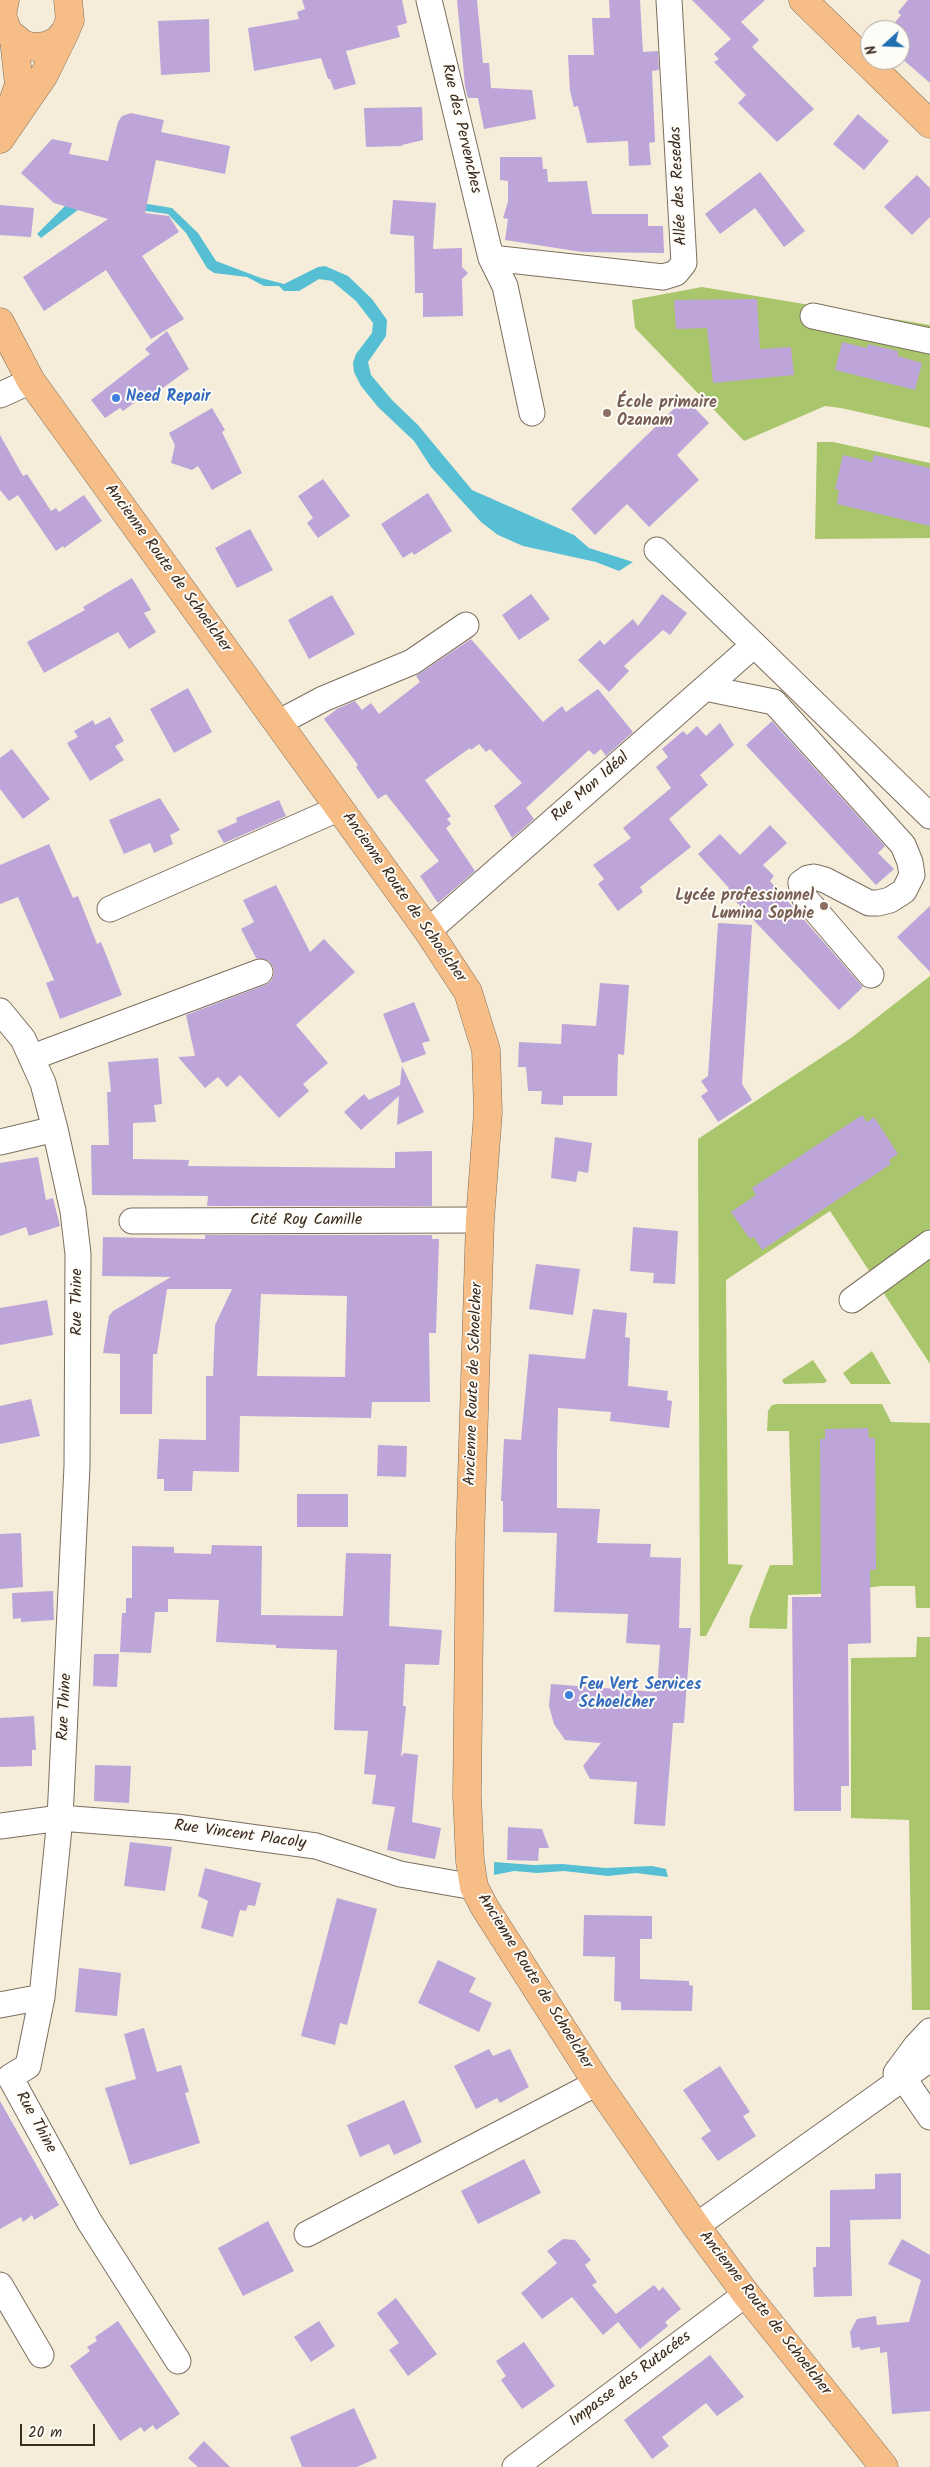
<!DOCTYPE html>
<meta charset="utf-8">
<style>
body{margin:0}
#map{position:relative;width:930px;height:2467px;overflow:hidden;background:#f5edd9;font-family:Kalam,sans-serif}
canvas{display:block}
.north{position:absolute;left:860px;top:20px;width:50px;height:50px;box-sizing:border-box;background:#fdfcf7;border:1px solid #afa8a0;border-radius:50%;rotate:250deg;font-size:14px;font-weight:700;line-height:20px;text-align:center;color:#3b2a1e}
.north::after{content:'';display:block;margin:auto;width:18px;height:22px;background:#1f6fb2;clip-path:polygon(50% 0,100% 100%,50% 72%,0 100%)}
.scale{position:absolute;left:20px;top:2424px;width:75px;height:22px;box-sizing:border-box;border:2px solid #3b2a1e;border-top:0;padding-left:6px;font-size:15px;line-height:18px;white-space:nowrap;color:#3b2a1e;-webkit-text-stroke:4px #fdfcf7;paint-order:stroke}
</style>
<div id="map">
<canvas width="930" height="2467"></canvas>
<div class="north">N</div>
<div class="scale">20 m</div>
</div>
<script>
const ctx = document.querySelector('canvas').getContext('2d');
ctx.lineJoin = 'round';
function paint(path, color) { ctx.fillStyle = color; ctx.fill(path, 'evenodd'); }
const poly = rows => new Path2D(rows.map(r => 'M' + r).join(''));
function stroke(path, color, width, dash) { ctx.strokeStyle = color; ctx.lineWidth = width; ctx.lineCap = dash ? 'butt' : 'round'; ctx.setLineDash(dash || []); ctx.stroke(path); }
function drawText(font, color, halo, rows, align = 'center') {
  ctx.font = font + ' Kalam,sans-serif'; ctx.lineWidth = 4; ctx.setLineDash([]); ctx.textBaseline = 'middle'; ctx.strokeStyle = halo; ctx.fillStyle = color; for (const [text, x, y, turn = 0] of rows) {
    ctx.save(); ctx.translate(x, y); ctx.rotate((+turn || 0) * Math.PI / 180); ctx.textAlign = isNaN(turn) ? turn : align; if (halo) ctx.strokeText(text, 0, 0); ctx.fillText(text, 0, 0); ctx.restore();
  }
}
const green = poly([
 [702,287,930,325,930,428,841,408,825,406,744,441,635,328,632,300],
 [817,442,833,442,930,463,930,538,815,539],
 [930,976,930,1364,830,1211,726,1280,728,1564,743,1565,706,1636,700,1636,698,1139,851,1038],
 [872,1351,891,1384,851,1384,843,1373],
 [813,1360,827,1381,824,1383,784,1384,782,1380],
 [778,1404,882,1404,891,1422,930,1423,930,1608,916,1608,915,1586,881,1586,817,1594,788,1595,787,1629,749,1628,750,1617,770,1565,793,1565,789,1431,767,1431,768,1411,772,1405],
 [917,1637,930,1637,930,2010,912,2010,909,1820,851,1818,851,1658,916,1657]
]);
const water = poly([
 [105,197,172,208,198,233,216,261,261,278,284,284,318,267,325,266,348,276,372,299,387,320,386,336,368,362,371,375,392,400,418,425,472,490,574,535,589,548,633,562,619,571,596,562,523,546,498,535,481,522,431,467,414,441,378,407,361,386,354,372,353,363,356,354,372,333,373,323,356,301,332,281,319,279,299,291,284,291,279,286,264,286,247,277,214,273,207,268,186,233,168,214,87,203,41,238,37,234,65,206],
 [494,1862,533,1865,562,1864,605,1868,652,1866,666,1869,668,1877,636,1873,608,1876,564,1871,537,1873,514,1871,494,1875]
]);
const building = poly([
 [302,0,402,0,407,23,397,26,400,37,346,51,356,84,334,90,330,79,328,79,321,58,254,71,248,28,299,19,297,12,305,9],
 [457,0,477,0,483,63,489,63,491,88,532,90,536,119,484,129,478,98,468,98,465,86],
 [609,0,640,0,643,52,658,51,659,70,652,71,655,142,649,143,651,165,629,166,628,141,587,143,578,106,574,107,570,91,568,55,594,55,592,18,610,18],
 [692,0,765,0,741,22,759,40,752,47,814,109,777,142,738,103,746,95,714,62,719,59,714,54,731,39],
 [908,0,930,0,930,83,900,57,900,30,889,30,901,15,898,12],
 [209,19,210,72,161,75,158,21],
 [422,107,423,140,402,145,402,146,366,147,364,108],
 [131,113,164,120,161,132,230,146,225,174,156,160,145,213,169,216,179,232,142,256,184,319,151,339,106,270,44,311,23,277,108,219,54,203,21,173,52,139,72,143,69,154,108,161,118,122,122,116],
 [858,114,889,141,864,170,833,144],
 [500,157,542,157,543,169,547,169,548,182,587,181,592,214,648,214,648,226,663,226,664,253,582,252,505,240,508,219,503,218,508,202,508,181,500,180],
 [760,172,805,231,784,247,755,208,720,234,705,214],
 [917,175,930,188,930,217,912,235,884,207],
 [393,200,436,203,433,249,462,248,462,267,468,273,462,279,463,316,423,317,423,293,415,293,414,236,390,234],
 [0,205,34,208,31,237,0,235],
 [757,299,760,349,791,347,794,375,713,383,707,328,676,329,674,300],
 [167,331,189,369,149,398,146,394,123,411,120,408,105,418,91,400,150,354,145,349],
 [842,342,867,348,868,344,898,351,898,356,922,363,915,390,835,370],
 [685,398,709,423,677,455,699,480,649,527,627,504,595,535,571,509],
 [212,408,225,430,222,432,242,473,212,490,198,466,192,470,171,463,175,445,169,433],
 [0,435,23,476,27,474,51,511,56,508,59,512,84,495,102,521,64,548,63,546,56,551,18,495,9,501,0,490],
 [843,455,872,462,874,455,930,468,930,526,837,504,839,490,835,489],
 [323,479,350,516,318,538,307,523,313,518,298,496],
 [428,493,452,531,414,555,412,552,403,558,381,524],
 [250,529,273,570,237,588,215,548],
 [132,578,151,610,144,613,156,632,129,649,118,632,44,673,27,642,85,610,83,607],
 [531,594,550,619,519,640,502,615],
 [662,594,687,613,670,635,663,630,624,666,629,671,609,692,578,660,600,640,604,645,633,619,638,626],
 [332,595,355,634,309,659,288,620],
 [471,639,543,722,562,706,566,712,598,689,633,732,606,756,601,749,594,755,589,750,526,808,534,819,512,838,494,806,522,783,490,749,486,752,479,744,471,750,470,748,425,780,451,816,447,819,451,824,446,828,475,871,438,903,420,876,439,861,386,794,378,799,356,767,358,765,324,719,337,709,355,701,362,710,371,703,379,714,420,682,416,676],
 [188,688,212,732,174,753,150,709],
 [110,717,124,741,115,746,124,760,90,781,67,743,78,737,74,731,93,720,95,725],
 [772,721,885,846,878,853,894,869,876,885,746,745],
 [720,723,734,745,700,775,708,785,669,819,691,847,640,887,643,892,618,911,598,884,604,879,593,865,631,838,623,828,671,788,656,767,668,757,662,749,683,731,687,735,697,726,706,736],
 [12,749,50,799,23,819,0,789,0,758],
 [160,798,180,830,170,835,173,844,154,853,150,843,124,854,109,820],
 [279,800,286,816,224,843,217,831,237,822,236,818],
 [770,825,787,843,763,865,774,876,770,881,863,987,839,1010,726,891,729,888,698,854,720,834,740,855],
 [49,844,73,898,78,896,97,944,101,942,122,995,60,1019,46,983,54,980,18,897,0,904,0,865],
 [276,885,310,952,324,939,355,972,296,1025,328,1063,303,1084,309,1091,279,1118,240,1075,227,1087,218,1077,205,1088,178,1057,195,1056,186,1015,265,985,271,981,274,974,273,967,269,961,256,958,241,929,254,922,243,900],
 [930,906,930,972,897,937],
 [718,923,752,925,742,1084,752,1100,718,1122,701,1096,708,1091,701,1081,708,1076],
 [600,983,629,985,624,1055,618,1054,617,1096,563,1096,563,1105,541,1104,542,1091,528,1091,526,1067,518,1067,519,1042,561,1044,562,1024,596,1026],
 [414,1002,430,1041,422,1043,426,1054,402,1063,383,1014],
 [158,1058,162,1104,154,1105,156,1122,133,1123,133,1159,189,1160,188,1166,395,1168,395,1152,432,1151,432,1206,207,1206,208,1196,92,1195,91,1145,109,1145,107,1092,111,1092,108,1062],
 [402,1066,424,1112,397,1125,399,1096,361,1130,344,1112,364,1094,369,1100,400,1085],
 [862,1115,867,1122,874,1117,898,1154,889,1160,891,1164,762,1250,754,1237,750,1239,731,1212,756,1195,752,1188],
 [555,1137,592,1143,588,1173,578,1171,576,1182,551,1178],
 [38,1157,46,1200,53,1198,60,1226,29,1236,26,1227,0,1236,0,1163],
 [633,1227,678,1231,675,1284,653,1283,654,1273,630,1271],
 [205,1235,432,1235,432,1239,439,1239,436,1333,429,1333,430,1402,372,1402,371,1418,240,1416,239,1472,193,1471,192,1491,164,1491,164,1479,157,1479,159,1439,206,1440,206,1376,213,1376,215,1325,232,1289,167,1289,157,1354,153,1354,152,1414,120,1414,120,1354,103,1353,109,1316,113,1311,171,1277,102,1276,103,1237,205,1239],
 [261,1294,347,1296,345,1377,257,1376],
 [536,1264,580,1269,573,1315,529,1309],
 [47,1300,53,1335,0,1345,0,1308],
 [593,1309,627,1313,625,1337,630,1338,628,1386,668,1391,667,1400,672,1401,669,1428,610,1421,611,1412,558,1408,557,1454,557,1508,600,1509,597,1543,651,1544,650,1557,681,1558,679,1628,691,1628,684,1723,673,1723,665,1826,634,1824,637,1782,590,1779,583,1766,601,1743,565,1740,554,1724,549,1706,551,1684,657,1692,660,1645,626,1643,628,1614,554,1612,557,1533,503,1532,503,1501,501,1501,504,1439,521,1440,529,1354,585,1359],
 [31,1399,40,1436,0,1444,0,1406],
 [868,1428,869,1438,875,1438,876,1570,870,1570,871,1643,848,1644,849,1786,841,1786,841,1811,794,1811,792,1597,821,1597,820,1439,825,1439,825,1429],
 [378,1445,407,1446,406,1477,377,1476],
 [297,1494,348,1494,348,1527,297,1527],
 [21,1533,23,1587,0,1589,0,1534],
 [212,1545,262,1546,261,1615,343,1616,346,1553,391,1554,389,1626,442,1630,439,1665,405,1664,403,1706,406,1706,401,1757,404,1753,418,1755,412,1822,441,1828,435,1859,387,1850,395,1807,372,1804,376,1775,364,1774,368,1731,334,1730,337,1650,276,1648,276,1645,216,1642,219,1600,168,1599,168,1612,155,1612,151,1653,120,1652,122,1613,126,1613,126,1598,132,1598,132,1546,174,1547,174,1553,211,1554],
 [53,1591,54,1620,21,1622,21,1618,13,1619,12,1593],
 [94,1654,119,1654,117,1687,93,1686],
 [34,1716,36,1750,32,1750,32,1766,0,1767,0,1718],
 [95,1765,131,1766,129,1803,94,1801],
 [508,1827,542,1829,549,1848,539,1848,538,1861,507,1860],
 [130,1842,172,1847,165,1891,124,1886],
 [205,1868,261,1883,255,1906,248,1905,246,1911,240,1910,233,1937,201,1928,208,1901,198,1896],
 [337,1898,377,1909,347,2025,340,2023,335,2045,301,2036],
 [584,1915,652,1916,652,1939,640,1939,640,1979,689,1981,689,1985,693,1986,692,2011,621,2010,621,2002,614,2001,615,1957,583,1956],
 [438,1960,476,1978,469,1992,492,2003,479,2032,418,2003],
 [79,1968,121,1973,117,2016,75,2012],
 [144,2028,157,2072,181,2065,189,2092,185,2093,200,2143,130,2165,105,2088,136,2079,124,2034],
 [489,2049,493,2056,510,2049,529,2087,500,2103,497,2098,476,2109,454,2066],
 [720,2066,750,2112,743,2116,756,2136,718,2161,701,2138,711,2131,683,2090],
 [404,2100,422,2142,394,2155,389,2144,360,2157,347,2125],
 [0,2101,59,2205,34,2220,32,2215,23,2222,21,2217,0,2229],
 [524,2159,541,2193,478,2224,461,2191],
 [901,2173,901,2219,850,2220,852,2296,814,2297,813,2267,816,2267,816,2247,830,2247,830,2190,875,2189,875,2174],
 [268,2221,294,2271,243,2296,218,2248],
 [563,2239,575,2240,591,2260,585,2265,597,2282,592,2285,616,2314,654,2285,659,2291,663,2287,681,2309,665,2322,668,2326,640,2349,618,2322,603,2335,572,2297,542,2319,521,2293,557,2263,547,2251],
 [902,2239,930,2255,930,2411,892,2414,887,2352,880,2353,880,2347,860,2350,860,2347,852,2348,850,2332,857,2319,876,2316,877,2325,909,2322,921,2280,888,2264],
 [396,2298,437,2354,408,2376,389,2350,399,2343,377,2313],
 [118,2321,180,2414,156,2430,153,2425,144,2432,141,2427,120,2441,70,2366,90,2351,87,2347,97,2341,95,2337],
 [319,2321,335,2346,311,2362,294,2337],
 [524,2342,555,2386,522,2409,501,2380,506,2376,496,2361],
 [710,2355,744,2397,717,2416,706,2403,662,2437,669,2446,652,2459,624,2420],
 [354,2408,377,2458,357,2467,302,2467,290,2437],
 [204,2441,230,2467,198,2467,188,2458]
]);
const minor = poly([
 [429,0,491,258,505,286,532,413],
 [491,258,663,277,676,273,684,263,669,0],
 [813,316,930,341],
 [0,395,31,381],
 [657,550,930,816],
 [705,688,774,702,903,845,910,862,912,875,904,891,890,900,878,903,869,903,825,880,814,877,808,878,801,883,804,897,871,975],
 [278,723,323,699,412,662,466,625],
 [110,909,340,808],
 [428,931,754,645],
 [0,1011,23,1039,43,1083,55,1129,73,1211,78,1254,77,1466,60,1818,42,1997,28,2066,10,2077,89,2221,178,2361],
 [33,1057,260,972],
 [0,1142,55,1129],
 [132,1221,480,1220],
 [852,1300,930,1243],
 [0,1826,60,1818,176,1827,316,1846,400,1874,474,1887],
 [0,2005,42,1997],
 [898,2070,930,2117],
 [896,2073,916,2046,930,2031],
 [696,2226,930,2059],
 [307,2234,597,2083],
 [0,2285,41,2355],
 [515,2467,746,2294]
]);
const major = poly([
 [5,0,2,15,8,32,24,45,35,47,46,46,57,41,65,32,70,20,68,0],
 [803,0,930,124],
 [8,115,19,85,14,39],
 [0,139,44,75,65,32],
 [0,322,31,381,428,931,468,992,486,1050,488,1112,480,1220,470,1541,467,1795,470,1861,474,1887,485,1908,597,2083,696,2226,746,2294,884,2467]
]);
const markers = [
 [116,398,5,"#3f7fe0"],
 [607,413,5,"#8d6e63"],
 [824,906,5,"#8d6e63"],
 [569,1695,5,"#3f7fe0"]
];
const streetNames = [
 ["Rue des Pervenches",460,129,77],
 ["Allée des Resedas",680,186,-93],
 ["Ancienne Route de Schoelcher",167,569,54],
 ["Rue Mon Idéal",591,788,-41],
 ["Ancienne Route de Schoelcher",403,898,55],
 ["Cité Roy Camille",306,1221],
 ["Rue Thine",78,1302,-90],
 ["Ancienne Route de Schoelcher",475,1384,-88],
 ["Rue Thine",66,1707,-87],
 ["Rue Vincent Placoly",240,1836,8],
 ["Ancienne Route de Schoelcher",534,1982,58],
 ["Rue Thine",35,2123,61],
 ["Ancienne Route de Schoelcher",764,2314,52],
 ["Impasse des Rutacées",631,2380,-37]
];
const shopNames = [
 ["Need Repair",126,398],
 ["Feu Vert Services",579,1686],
 ["Schoelcher",579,1704]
];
const educationNames = [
 ["École primaire",617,404],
 ["Ozanam",617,422],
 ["Lycée professionnel",814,897,"right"],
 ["Lumina Sophie",814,915,"right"]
];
paint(green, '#aac66c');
paint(water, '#56bfd3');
paint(building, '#bda5da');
stroke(minor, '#7c6e5f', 27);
stroke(major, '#7c6e5f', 29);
stroke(minor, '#fff', 25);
stroke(major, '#f6be86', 28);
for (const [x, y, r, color] of markers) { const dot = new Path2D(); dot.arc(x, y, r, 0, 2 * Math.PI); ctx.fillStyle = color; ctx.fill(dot); stroke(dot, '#fdfcf7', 2); }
drawText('16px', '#3b2a1e', '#fdfcf7', streetNames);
drawText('bold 16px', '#366cbe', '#fdfcf7', shopNames, 'left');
drawText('bold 16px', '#785e54', '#fdfcf7', educationNames, 'left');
</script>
